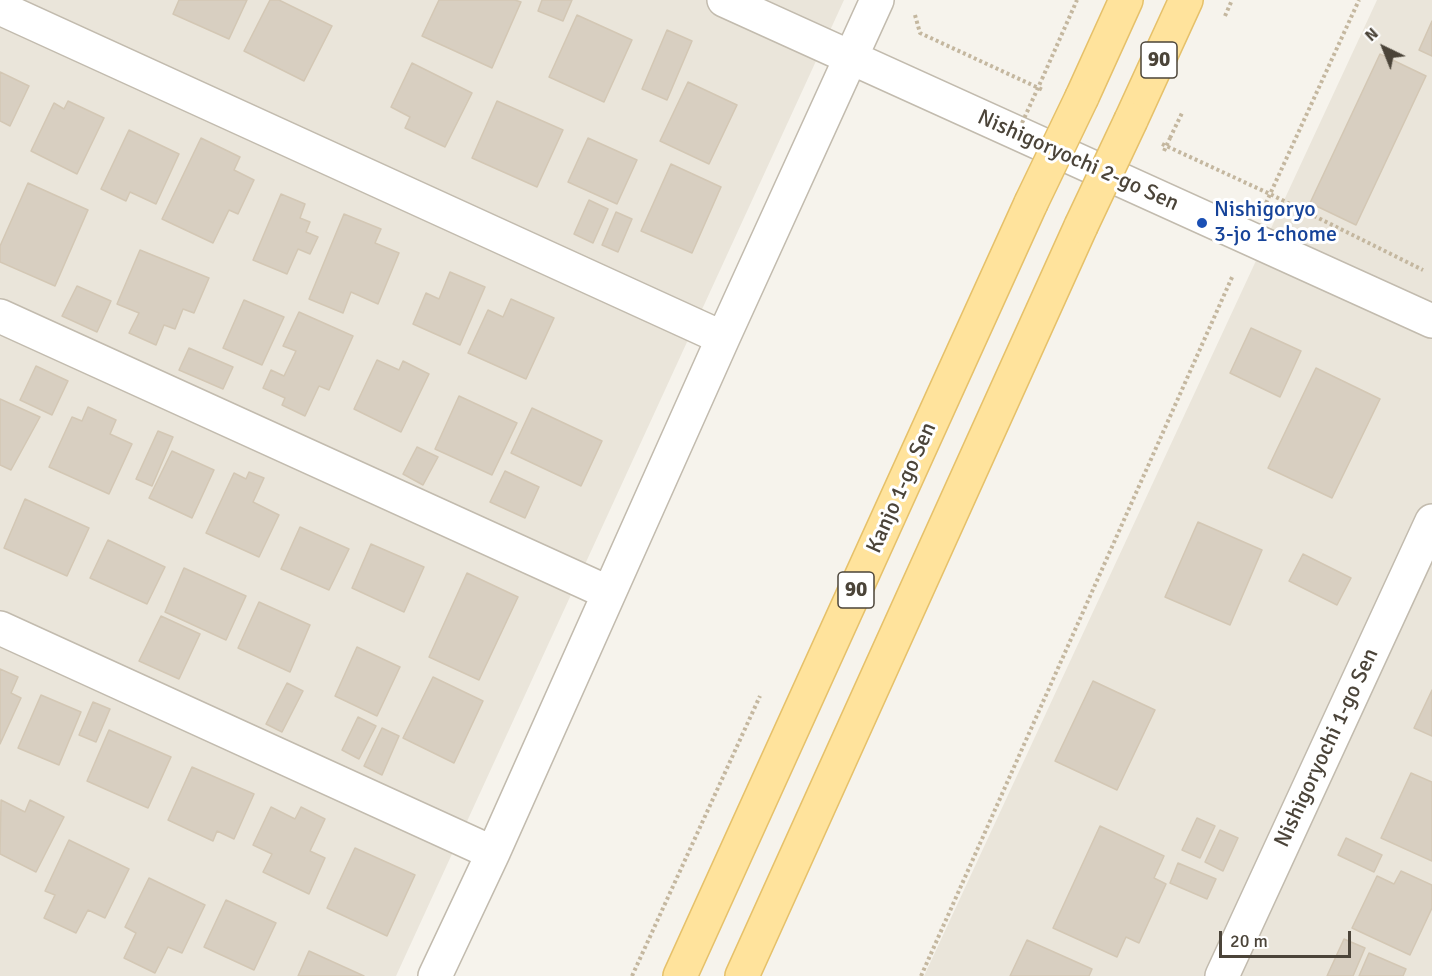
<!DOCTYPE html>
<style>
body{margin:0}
#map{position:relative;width:1432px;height:976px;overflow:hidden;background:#f6f3ec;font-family:Signika,sans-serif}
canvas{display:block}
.north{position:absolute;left:1354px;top:18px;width:60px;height:60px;-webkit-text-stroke:4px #fff;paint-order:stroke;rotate:317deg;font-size:16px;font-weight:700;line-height:24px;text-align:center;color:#4b4439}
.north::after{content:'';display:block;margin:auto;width:21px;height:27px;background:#4b4439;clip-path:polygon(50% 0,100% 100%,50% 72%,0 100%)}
.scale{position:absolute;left:1219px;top:931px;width:132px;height:27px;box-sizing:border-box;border:3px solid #4b4439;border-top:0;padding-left:8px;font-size:18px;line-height:21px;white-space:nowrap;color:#4b4439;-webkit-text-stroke:4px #fff;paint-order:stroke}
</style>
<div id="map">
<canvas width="1432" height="976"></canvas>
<div class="north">N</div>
<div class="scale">20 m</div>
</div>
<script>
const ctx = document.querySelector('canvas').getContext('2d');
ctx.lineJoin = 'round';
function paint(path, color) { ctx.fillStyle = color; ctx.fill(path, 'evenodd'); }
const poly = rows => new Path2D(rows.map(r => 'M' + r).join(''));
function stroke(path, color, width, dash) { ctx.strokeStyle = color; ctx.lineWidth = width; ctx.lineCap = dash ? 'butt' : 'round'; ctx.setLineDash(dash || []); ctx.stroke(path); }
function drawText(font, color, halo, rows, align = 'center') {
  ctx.font = font + ' Signika,sans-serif'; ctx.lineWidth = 6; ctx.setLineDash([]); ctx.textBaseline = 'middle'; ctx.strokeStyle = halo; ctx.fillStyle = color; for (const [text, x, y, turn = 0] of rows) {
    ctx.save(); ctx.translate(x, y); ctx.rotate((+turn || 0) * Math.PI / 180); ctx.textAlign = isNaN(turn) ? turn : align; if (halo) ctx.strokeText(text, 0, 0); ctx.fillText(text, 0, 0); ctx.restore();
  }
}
const residential = poly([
 [0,0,844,0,396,976,0,976],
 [1377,0,1432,0,1432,976,924,976]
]);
const building = poly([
 [179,0,247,0,229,39,173,14,179,0],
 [270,0,279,0,332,26,304,81,244,51,270,0],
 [439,0,515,0,521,2,492,68,422,36,439,0],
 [542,0,572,0,563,21,538,11,542,0],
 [577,15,632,40,604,102,549,77,577,15],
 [1432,21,1432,56,1419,50,1432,21],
 [667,30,692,41,667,100,642,89,667,30],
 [1380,54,1426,76,1356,225,1310,203,1380,54],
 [412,63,472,93,445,147,405,128,410,117,391,107,412,63],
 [0,72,29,86,10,126,0,121,0,72],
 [688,82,737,105,709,164,660,141,688,82],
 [68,101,104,118,77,174,31,151,54,103,64,109,68,101],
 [497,101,563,130,537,187,472,158,497,101],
 [129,130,179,154,156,204,130,192,126,201,101,189,129,130],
 [201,138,240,157,234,170,254,180,238,214,229,210,213,243,162,219,201,138],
 [588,138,637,160,617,204,568,182,588,138],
 [671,164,721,187,692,253,641,231,671,164],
 [28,183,88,210,55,286,0,262,0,246,28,183],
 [281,194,305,204,300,218,310,222,306,232,318,237,310,254,298,249,287,274,253,260,281,194],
 [589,200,608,209,593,243,574,234,589,200],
 [616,212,632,219,618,252,602,245,616,212],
 [344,214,381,229,375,243,399,253,378,304,351,292,343,313,309,299,344,214],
 [140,250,209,278,194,313,183,309,175,329,164,325,156,345,129,333,139,313,117,304,140,250],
 [450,272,485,287,460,345,413,324,426,293,439,299,450,272],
 [77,286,111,301,97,332,62,316,77,286],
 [511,299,554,318,526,379,468,353,488,310,503,317,511,299],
 [244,300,284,317,262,365,223,348,244,300],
 [299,312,353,336,329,390,319,386,305,416,282,405,285,398,263,388,271,370,284,376,296,351,283,346,299,312],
 [1251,328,1301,351,1280,397,1230,373,1251,328],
 [189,348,233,367,223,389,179,370,189,348],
 [377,360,399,370,403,361,429,374,401,432,354,409,377,360],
 [36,366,68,381,52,415,20,400,36,366],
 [1316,368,1380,399,1332,498,1268,468,1316,368],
 [459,396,517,423,492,475,435,449,459,396],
 [0,399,40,417,11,470,0,465,0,399],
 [88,407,116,420,110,434,132,444,109,494,49,467,72,417,82,421,88,407],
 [532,408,602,441,581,486,511,453,532,408],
 [158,431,173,437,152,486,136,479,158,431],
 [417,447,438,457,423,485,403,474,417,447],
 [172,451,214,470,192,518,149,498,172,451],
 [505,471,539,487,525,518,490,502,505,471],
 [249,472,264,478,253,502,279,515,259,557,206,533,234,473,246,479,249,472],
 [25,499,89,528,67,576,4,548,25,499],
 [1198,522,1262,550,1230,625,1165,597,1198,522],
 [300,527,349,549,329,590,281,569,300,527],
 [108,540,165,567,147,604,90,578,108,540],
 [371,544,424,567,404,612,352,588,371,544],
 [1303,554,1351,578,1337,605,1289,581,1303,554],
 [184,568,246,596,226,640,165,612,184,568],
 [467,573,518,597,479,680,429,657,467,573],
 [259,602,310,625,290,672,238,648,259,602],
 [161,616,200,634,179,679,139,661,161,616],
 [357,647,400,667,377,716,335,696,357,647],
 [0,669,18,677,11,693,21,698,0,744,0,669],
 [433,677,483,701,454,763,403,738,433,677],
 [1093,681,1155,710,1117,790,1055,761,1093,681],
 [287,683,303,691,282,732,266,724,287,683],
 [1432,690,1432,736,1414,728,1432,690],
 [41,695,81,712,59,765,18,748,41,695],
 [93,702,110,709,96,742,79,735,93,702],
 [358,717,376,726,359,759,342,750,358,717],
 [382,728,399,736,382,775,364,766,382,728],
 [109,730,171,757,148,808,87,781,109,730],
 [192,767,254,794,234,839,217,831,213,841,168,820,192,767],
 [1411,773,1432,782,1432,861,1381,838,1411,773],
 [1,800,25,812,30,800,64,817,36,872,0,854,1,800],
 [271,807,295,819,301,807,325,819,310,851,325,858,309,894,263,872,272,854,253,845,271,807],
 [1197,818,1215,826,1200,858,1182,850,1197,818],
 [1100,826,1164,856,1154,878,1166,884,1139,943,1126,937,1117,957,1053,928,1100,826],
 [1220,830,1238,838,1223,871,1205,862,1220,830],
 [1346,838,1382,855,1374,872,1338,855,1346,838],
 [69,840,129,869,105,918,88,910,76,933,44,918,55,895,45,891,69,840],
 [355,848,415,875,387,936,327,908,355,848],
 [1178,863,1216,879,1207,899,1170,883,1178,863],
 [1401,871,1432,885,1432,908,1410,955,1352,928,1377,876,1394,884,1401,871],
 [149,878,205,905,182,953,168,947,155,973,124,958,136,933,125,927,149,878],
 [226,900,276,923,254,970,204,947,226,900],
 [1344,939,1365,948,1353,976,1327,976,1344,939],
 [1027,940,1092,969,1089,976,1010,976,1027,940],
 [309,951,364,976,298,976,309,951],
 [1369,953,1406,969,1403,976,1359,976,1369,953]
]);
const path = poly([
 [915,15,920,33,1043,90],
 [1225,16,1232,0],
 [1042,79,1077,0],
 [1170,138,1182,113],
 [1162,144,1270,194,1423,270],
 [1266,203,1359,0],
 [632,976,760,696],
 [921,976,1233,275]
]);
const minor = poly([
 [724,0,1432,321],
 [0,8,723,338],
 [0,316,609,593],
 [0,628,493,853],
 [435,976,493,853,723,338,877,0],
 [1222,976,1432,521]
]);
const major = poly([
 [1082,97,1126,0],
 [1131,120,1186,0],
 [680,976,1031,203],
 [742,976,1081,226]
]);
const pathBridge = poly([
 [1022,123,1042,79],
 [1164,151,1170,138]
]);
const majorBridge = poly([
 [1031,203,1082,97],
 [1081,226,1131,120]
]);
const markers = [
 [1202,223,6,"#1a4fb4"]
];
const shields = [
 [1159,60,36],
 [856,590,36]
];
const shieldNames = [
 ["90",1159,60],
 ["90",856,590]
];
const streetNames = [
 ["Nishigoryochi 2-go Sen",1078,161,24],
 ["Kanjo 1-go Sen",902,488,-66],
 ["Nishigoryochi 1-go Sen",1327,748,-65]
];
const transitNames = [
 ["Nishigoryo",1214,210],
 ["3-jo 1-chome",1214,235]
];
paint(residential, '#eae5da');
paint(building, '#d8cfc1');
stroke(building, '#d3c7b4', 1.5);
stroke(minor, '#c2bbae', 36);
stroke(major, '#e6c16a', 36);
stroke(path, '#c4b79f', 4, [3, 3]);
stroke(minor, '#fff', 33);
stroke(major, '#ffe39c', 33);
stroke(majorBridge, '#e6c16a', 36, []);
stroke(pathBridge, '#c4b79f', 4, [3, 3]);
stroke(majorBridge, '#ffe39c', 33);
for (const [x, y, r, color] of markers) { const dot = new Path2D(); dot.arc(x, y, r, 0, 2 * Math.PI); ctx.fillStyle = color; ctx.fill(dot); stroke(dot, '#fff', 2); }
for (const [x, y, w] of shields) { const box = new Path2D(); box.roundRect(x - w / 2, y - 18, w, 36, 4.5); ctx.fillStyle = '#fff'; ctx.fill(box); stroke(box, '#4b4439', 1.5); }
drawText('bold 21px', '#4b4439', null, shieldNames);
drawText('22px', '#4b4439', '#fff', streetNames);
drawText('22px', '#164399', '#fff', transitNames, 'left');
</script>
